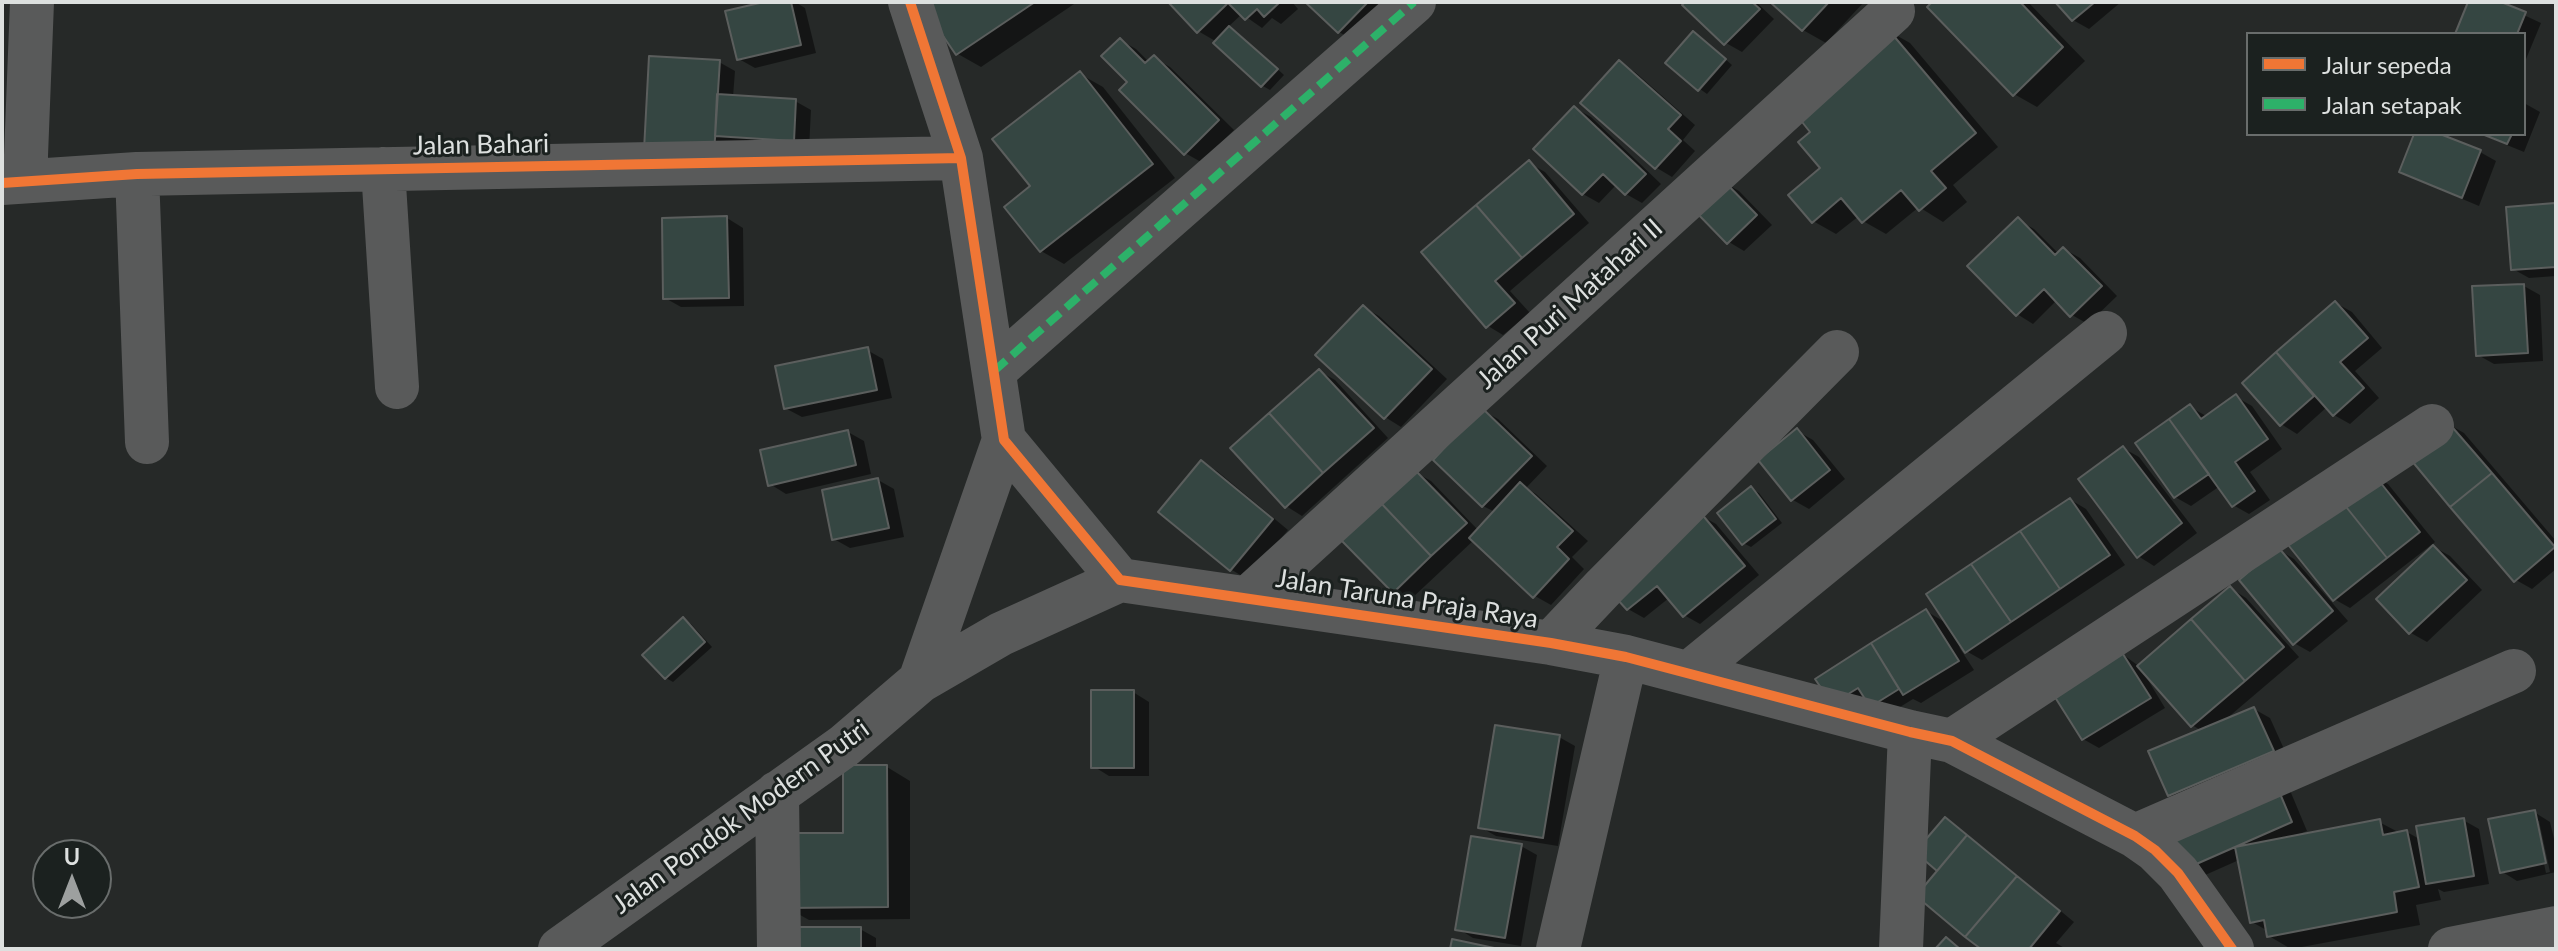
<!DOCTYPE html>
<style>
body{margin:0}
#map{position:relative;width:2558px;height:951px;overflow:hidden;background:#262928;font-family:Lato,sans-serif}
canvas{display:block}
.frame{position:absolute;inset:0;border:4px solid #dde0df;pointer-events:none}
.legend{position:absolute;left:2246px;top:32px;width:280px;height:104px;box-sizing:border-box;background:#1b211f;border:2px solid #696d6c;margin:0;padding:10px 14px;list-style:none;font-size:24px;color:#dde0df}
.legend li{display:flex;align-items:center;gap:16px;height:40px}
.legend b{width:40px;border:2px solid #696d6c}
.north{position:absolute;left:32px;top:839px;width:80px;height:80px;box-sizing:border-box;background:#1b211f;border:2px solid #696d6c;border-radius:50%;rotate:0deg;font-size:22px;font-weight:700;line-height:32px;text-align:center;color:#dde0df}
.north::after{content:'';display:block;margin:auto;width:28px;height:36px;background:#9da09f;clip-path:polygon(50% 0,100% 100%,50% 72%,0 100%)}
</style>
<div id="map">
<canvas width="2558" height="951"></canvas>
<div class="frame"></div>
<ul class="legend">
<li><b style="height:10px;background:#f07635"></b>Jalur sepeda</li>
<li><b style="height:10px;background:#2db169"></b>Jalan setapak</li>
</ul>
<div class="north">U</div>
</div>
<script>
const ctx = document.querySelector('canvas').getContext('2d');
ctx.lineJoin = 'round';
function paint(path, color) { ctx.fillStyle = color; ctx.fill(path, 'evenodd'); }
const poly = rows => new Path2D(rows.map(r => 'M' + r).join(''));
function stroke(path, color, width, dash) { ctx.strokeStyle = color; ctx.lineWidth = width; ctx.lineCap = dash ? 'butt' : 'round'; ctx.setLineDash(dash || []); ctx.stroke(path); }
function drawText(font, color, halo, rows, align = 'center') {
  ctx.font = font + ' Lato,sans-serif'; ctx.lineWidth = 6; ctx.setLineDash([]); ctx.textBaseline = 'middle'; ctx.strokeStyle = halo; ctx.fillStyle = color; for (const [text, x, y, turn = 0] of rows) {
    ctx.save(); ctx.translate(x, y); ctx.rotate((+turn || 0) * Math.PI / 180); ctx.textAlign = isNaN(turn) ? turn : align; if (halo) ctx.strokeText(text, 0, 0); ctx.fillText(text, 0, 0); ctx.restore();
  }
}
const shadow = poly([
 [773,2,795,2,805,8,816,53,755,68,739,59],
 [922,2,1077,2,981,67,958,54],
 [1171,2,1292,2,1298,9,1281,24,1272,18,1262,28,1242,14,1228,27,1237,32,1284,75,1270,90,1263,86,1217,42,1198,31],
 [1308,2,1403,2,1362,45,1339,32],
 [1687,2,1756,2,1774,19,1742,52,1726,43],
 [1773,2,1864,2,1826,43,1803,30],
 [1935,2,2028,2,2085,61,2037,107,2014,94],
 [2058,2,2121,2,2089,29,2073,20],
 [2470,2,2496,2,2541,23,2524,64,2524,34,2457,34],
 [1887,30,1910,43,1998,147,1953,185,1967,202,1943,222,1919,207,1886,234,1863,221,1859,216,1836,234,1813,221,1823,168,1813,132],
 [1701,38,1732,65,1707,94,1700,89],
 [1120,40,1136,49,1149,62,1154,58,1170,67,1234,130,1201,162,1185,153,1130,82],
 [719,62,735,71,733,97,795,101,811,110,809,149,662,159],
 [1619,63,1635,72,1695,125,1683,140,1695,151,1672,177,1657,168,1583,103],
 [1080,74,1103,87,1175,178,1064,264,1041,251],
 [2524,103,2540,112,2524,152,2480,134,2524,134],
 [1575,108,1591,117,1661,184,1642,203,1626,194,1617,184,1599,203,1583,194],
 [2416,134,2435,134,2480,152,2496,161,2479,206,2417,180,2401,171],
 [1529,163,1545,172,1589,223,1510,291,1530,313,1503,335,1488,326,1424,252],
 [1723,182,1739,191,1772,225,1744,251,1729,242],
 [2555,205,2556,276,2529,278,2513,269],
 [727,218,743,228,744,306,681,307,665,298],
 [2018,220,2034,229,2059,254,2064,249,2080,258,2117,296,2088,324,2072,315,2057,300,2033,324,2017,314],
 [2524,286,2540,295,2543,361,2494,364,2478,355],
 [2336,303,2352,312,2382,348,2355,371,2379,398,2350,424,2334,415,2327,407,2297,434,2281,424,2244,383],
 [1363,307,1379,316,1447,379,1401,427,1385,417],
 [867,350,883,359,892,398,802,417,785,408],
 [1319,371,1335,380,1388,438,1302,516,1286,506],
 [2236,397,2252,406,2282,449,2250,472,2270,500,2249,514,2233,505,2220,486,2191,506,2175,497,2190,407,2208,417],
 [1482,410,1498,419,1547,466,1526,488,1536,494,1588,541,1572,557,1584,569,1551,605,1535,596,1474,540,1410,600,1394,591,1415,472,1431,481,1478,530,1495,512,1483,506,1436,460],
 [2448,424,2464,433,2556,541,2556,569,2532,589,2516,580],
 [1797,431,1813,440,1845,479,1809,509,1793,500],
 [848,432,864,441,871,474,786,494,770,484],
 [2123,448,2139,457,2197,533,2154,566,2138,556],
 [1201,462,1217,471,1288,530,1247,579,1232,570,1161,511],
 [2372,475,2388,484,2435,542,2350,608,2334,599],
 [878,480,894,489,904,537,850,548,834,539],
 [1751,489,1759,493,1782,523,1751,547,1743,543],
 [2071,500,2086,509,2125,565,1982,660,1959,647,1974,670,1921,703,1913,699,1887,715,1849,712,1818,680,1926,611,1948,624],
 [1700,515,1716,524,1759,575,1700,624,1684,615,1669,598,1644,618,1628,609,1611,589],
 [2434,547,2450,556,2482,590,2427,642,2411,633,2379,599],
 [2279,550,2294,559,2348,621,2310,652,2294,643],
 [2230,588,2246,598,2299,657,2225,720,2254,709,2270,718,2289,760,2185,804,2169,795,2202,731,2192,725,2147,674,2145,675,2165,708,2099,748,2083,739,2121,653,2140,667],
 [683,620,691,624,712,647,673,682,666,678],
 [1133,692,1149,702,1149,776,1109,776,1093,766],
 [1559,737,1575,746,1558,846,1496,836,1480,827],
 [887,767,910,781,910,919,809,920,786,907,845,835],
 [2289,788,2307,831,2294,836,2379,822,2400,833,2407,832,2421,840,2463,820,2479,829,2489,884,2444,892,2438,889,2441,900,2416,905,2420,925,2291,949,2269,936,2268,931,2252,922,2239,860,2203,876,2187,867],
 [2534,812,2550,822,2556,847,2556,872,2517,881,2501,871],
 [2535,821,2539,821,2550,872,2546,873],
 [1945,819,1983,847,2074,922,2056,943,2066,949,1984,949,1940,870],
 [1521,846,1537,855,1521,946,1473,938,1457,928],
 [860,929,876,938,876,949,792,949]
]);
const building = poly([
 [764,2,791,2,801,45,737,60,725,11,764,2],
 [920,2,1035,2,956,55,920,2],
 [1168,2,1280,2,1264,17,1257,9,1245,20,1228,3,1197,33,1168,2],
 [1305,2,1368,2,1338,33,1305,2],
 [1685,2,1752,2,1760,9,1724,45,1682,5,1685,2],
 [1770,2,1829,2,1802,31,1770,2],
 [1932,2,2020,2,2063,47,2013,96,1927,7,1932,2],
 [2055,2,2095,2,2072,21,2055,2],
 [2468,2,2501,2,2526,12,2517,34,2455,34,2468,2],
 [1229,26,1278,69,1261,87,1213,43,1229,26],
 [1887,28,1976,133,1931,171,1946,188,1919,211,1901,190,1862,223,1841,198,1812,223,1788,195,1820,168,1798,142,1810,132,1791,108,1887,28],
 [1693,31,1726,59,1698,91,1665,63,1693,31],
 [1120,38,1145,63,1154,55,1219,120,1184,155,1119,90,1127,82,1101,56,1120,38],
 [649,56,720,60,714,154,644,150,649,56],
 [1619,60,1681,115,1668,129,1681,141,1655,169,1580,103,1619,60],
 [1080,71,1153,164,1040,252,1004,207,1030,186,992,139,1080,71],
 [717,94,796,99,794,141,715,136,717,94],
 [1574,106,1646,174,1625,195,1603,174,1582,195,1533,149,1574,106],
 [2414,134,2440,134,2481,150,2462,198,2399,172,2414,134],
 [2482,134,2512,134,2507,144,2482,134],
 [1529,160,1574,214,1522,258,1476,205,1529,160],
 [1722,179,1757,215,1727,244,1692,208,1722,179],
 [2555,203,2556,267,2511,270,2506,207,2555,203],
 [1476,205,1522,258,1495,281,1515,303,1486,328,1421,252,1476,205],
 [727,216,729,298,663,299,662,218,727,216],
 [2018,217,2055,255,2063,247,2102,286,2070,317,2044,289,2016,316,1967,266,2018,217],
 [2524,284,2528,353,2476,356,2472,286,2524,284],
 [2335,301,2368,338,2340,362,2364,388,2333,416,2276,352,2335,301],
 [1363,305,1432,369,1384,419,1315,355,1363,305],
 [868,347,877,390,784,409,775,366,868,347],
 [2276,352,2314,396,2280,426,2242,383,2276,352],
 [1319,369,1374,428,1323,473,1269,413,1319,369],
 [2236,394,2268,439,2235,462,2255,491,2232,507,2169,419,2190,404,2201,419,2236,394],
 [1482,408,1532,456,1482,507,1433,460,1482,408],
 [1269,413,1323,473,1285,508,1230,448,1269,413],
 [2169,419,2209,474,2174,498,2135,443,2169,419],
 [2447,421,2492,473,2450,507,2407,455,2447,421],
 [1797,428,1830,470,1791,501,1758,460,1797,428],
 [848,430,856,465,768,486,760,450,848,430],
 [2123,446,2182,523,2137,558,2078,479,2123,446],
 [1201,460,1273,519,1230,571,1158,512,1201,460],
 [1415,470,1467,523,1431,556,1380,502,1415,470],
 [2372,472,2420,532,2387,558,2339,498,2372,472],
 [2492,473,2555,547,2514,582,2450,507,2492,473],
 [878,478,889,528,832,540,822,490,878,478],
 [1520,482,1573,531,1557,547,1569,559,1533,598,1469,538,1520,482],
 [1751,486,1776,519,1742,545,1717,513,1751,486],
 [2070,498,2110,555,2060,589,2020,531,2070,498],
 [2339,498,2387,558,2333,601,2285,541,2339,498],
 [1380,502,1431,556,1393,593,1341,540,1380,502],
 [1700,512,1745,566,1683,617,1657,586,1627,610,1608,589,1700,512],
 [2020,531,2060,589,2011,622,1971,564,2020,531],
 [2433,545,2467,580,2409,634,2376,599,2433,545],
 [2278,547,2333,611,2293,645,2239,580,2278,547],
 [1971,564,2011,622,1965,653,1926,594,1971,564],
 [2230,586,2284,647,2245,681,2191,619,2230,586],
 [1926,609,1959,661,1903,695,1871,643,1926,609],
 [683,617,705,642,665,679,642,655,683,617],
 [2191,619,2245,681,2191,727,2137,666,2191,619],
 [1871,643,1899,689,1870,707,1858,688,1832,704,1815,679,1871,643],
 [2121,651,2151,698,2082,740,2053,694,2121,651],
 [1091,690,1134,690,1134,768,1091,768,1091,690],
 [2254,707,2274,751,2168,796,2148,751,2254,707],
 [1495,725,1560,735,1543,838,1478,828,1495,725],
 [843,765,887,765,888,907,784,908,784,833,843,833,843,765],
 [2273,777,2292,822,2185,869,2166,824,2273,777],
 [2535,810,2546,863,2500,873,2488,819,2535,810],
 [1945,817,1967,835,1937,871,1915,852,1945,817],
 [2464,818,2474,876,2426,884,2416,826,2464,818],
 [2380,819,2383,835,2407,830,2419,887,2394,892,2397,912,2267,937,2264,920,2250,923,2235,847,2380,819],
 [1967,835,2017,876,1965,937,1916,896,1967,835],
 [1471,836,1522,844,1505,938,1455,930,1471,836],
 [2017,876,2060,911,2029,949,1981,949,1965,937,2017,876],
 [790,927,861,927,861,949,790,949,790,927],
 [1946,937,1960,949,1935,949,1946,937],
 [1452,939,1499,949,1450,949,1452,939]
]);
const minor = poly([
 [910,2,961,158,1004,440,1120,580,1551,643,1626,657,1910,732,1952,741,2135,836,2155,850,2178,873,2232,949],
 [383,169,397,387],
 [137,174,147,442],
 [25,181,32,2],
 [2,183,137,174,961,158],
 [994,371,1414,2],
 [1248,598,1893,11],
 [1551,643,1605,586,1837,352],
 [1689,673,2105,333],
 [920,681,1004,440],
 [1952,741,2432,426],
 [777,793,779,949],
 [2135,836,2514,671],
 [560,949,844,746,920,681,1001,634,1120,580],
 [1558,949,1626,657],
 [1901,949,1910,732],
 [2450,949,2556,928]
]);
const quiet = poly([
 [994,371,1414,2]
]);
const cycleway = poly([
 [910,2,961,158,1004,440,1120,580,1551,643,1626,657,1910,732,1952,741,2135,836,2155,850,2178,873,2232,949],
 [2,183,137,174,961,158]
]);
const streetNames = [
 ["Jalan Bahari",481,145,-1],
 ["Jalan Puri Matahari II",1570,304,-42],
 ["Jalan Taruna Praja Raya",1407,599,9],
 ["Jalan Pondok Modern Putri",741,817,-36]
];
paint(shadow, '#0007');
paint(building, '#354642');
stroke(building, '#5b5e5d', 2);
stroke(minor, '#595a5a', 44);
stroke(quiet, '#2db169', 8, [16, 8]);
stroke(cycleway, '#f07635', 10);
drawText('26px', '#dde0df', '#1b211f', streetNames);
</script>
